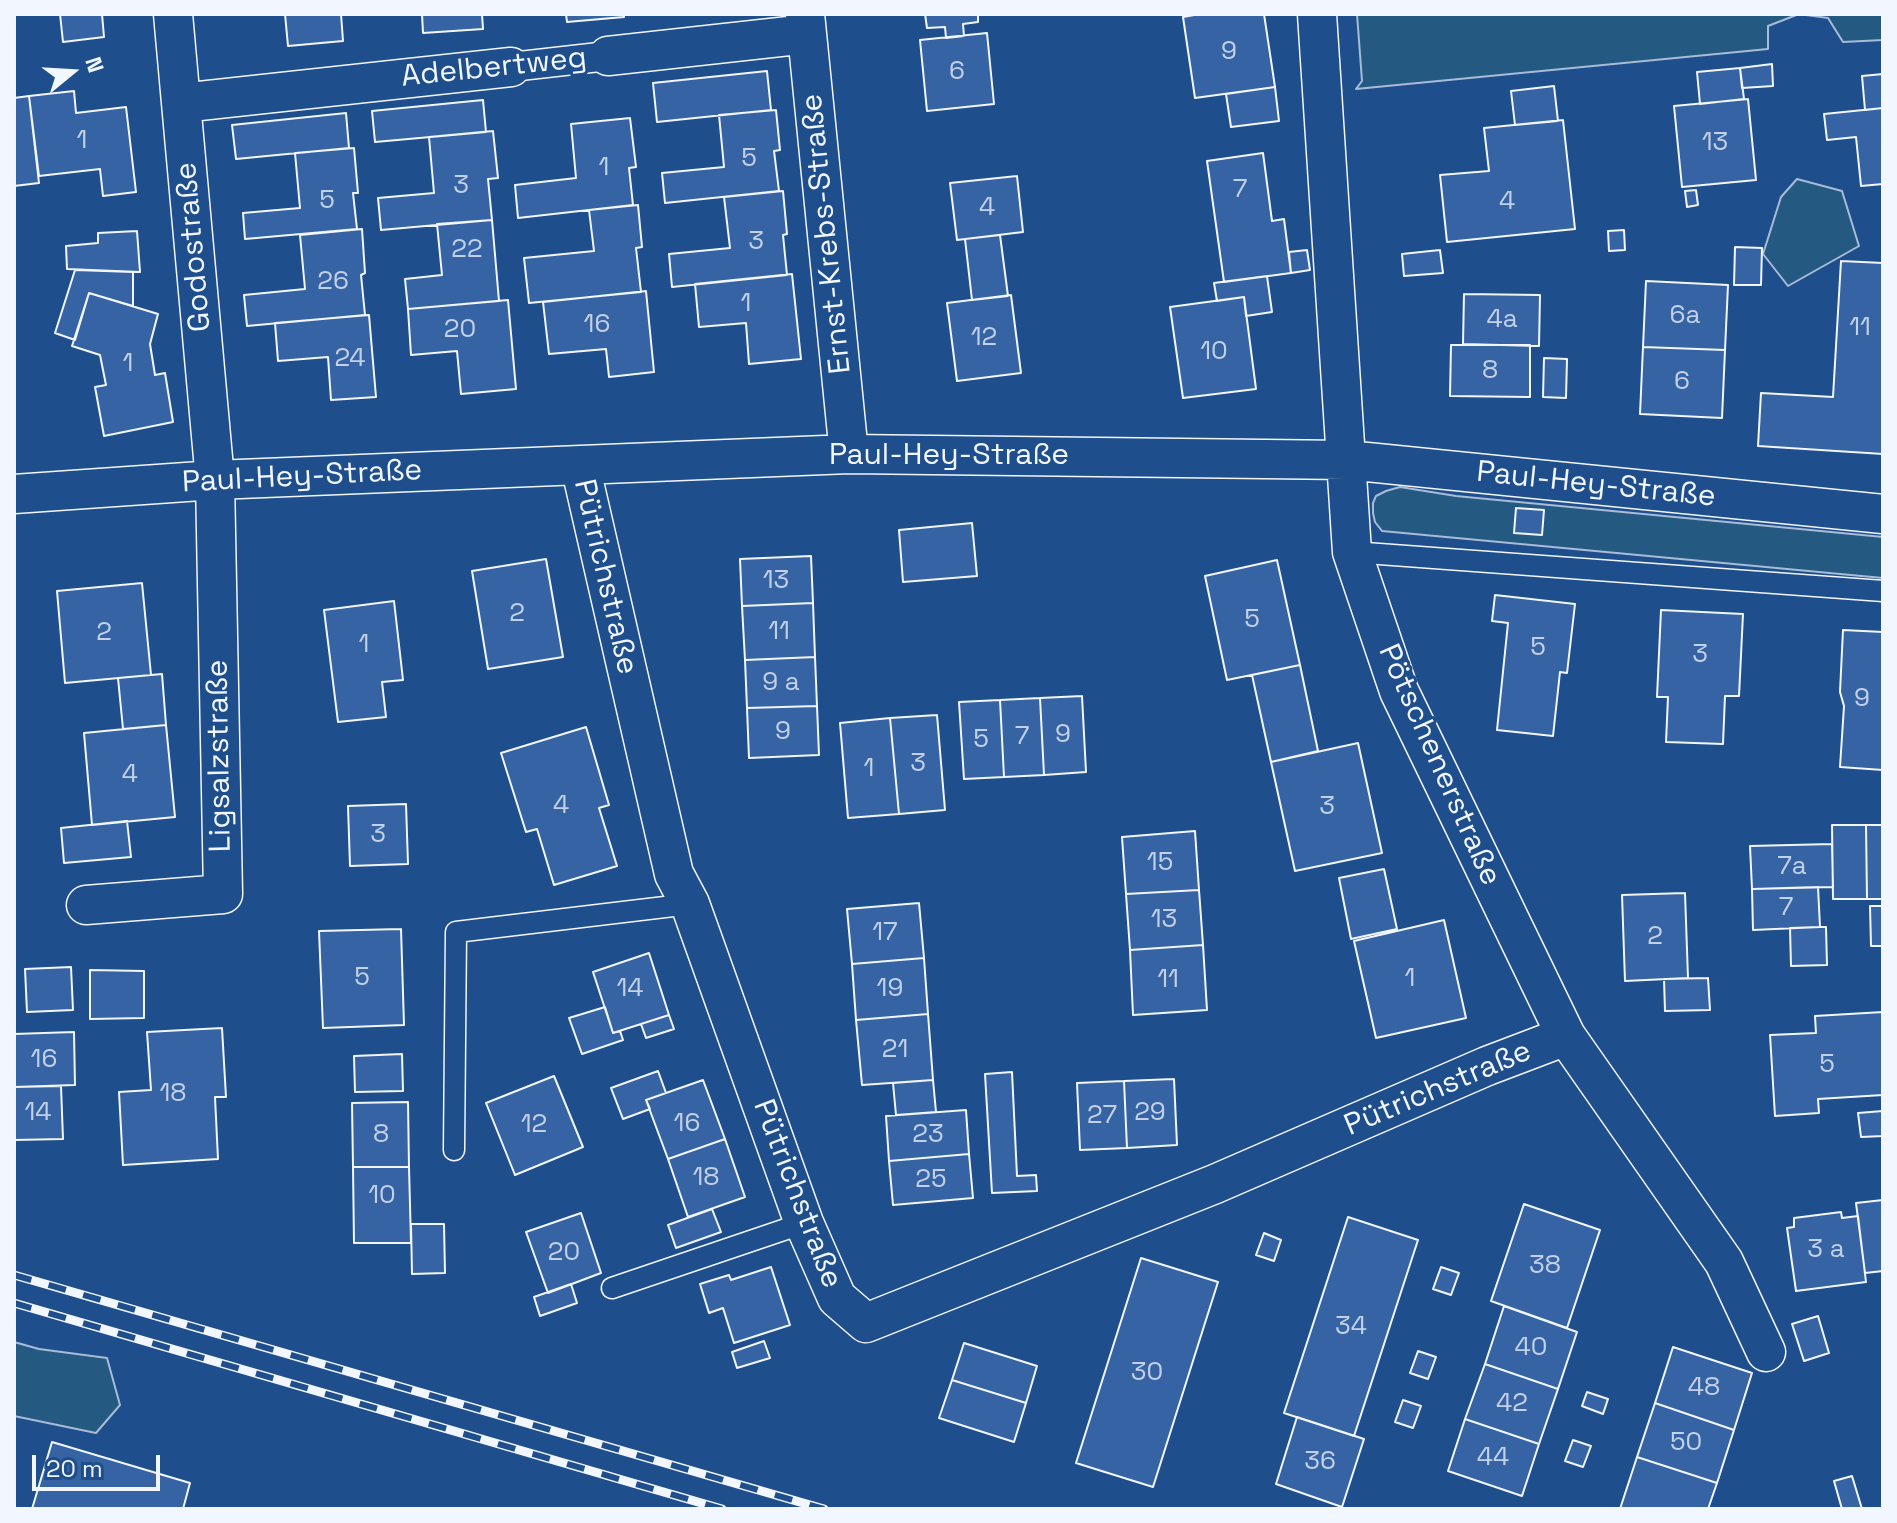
<!DOCTYPE html>
<meta charset="utf-8">
<style>
body{margin:0}
#map{position:relative;width:1897px;height:1523px;overflow:hidden;background:#1f4e8c;font-family:"Space Grotesk",sans-serif}
canvas{display:block}
.frame{position:absolute;inset:0;border:16px solid #f2f6ff;pointer-events:none}
.north{position:absolute;left:32px;top:32px;width:80px;height:80px;-webkit-text-stroke:6px #1f4e8c;paint-order:stroke;rotate:72deg;font-size:22px;font-weight:700;line-height:32px;text-align:center;color:#f2f6ff}
.north::after{content:'';display:block;margin:auto;width:28px;height:36px;background:#f2f6ff;clip-path:polygon(50% 0,100% 100%,50% 72%,0 100%)}
.scale{position:absolute;left:32px;top:1455px;width:128px;height:36px;box-sizing:border-box;border:4px solid #f2f6ff;border-top:0;padding-left:10px;font-size:24px;line-height:28px;white-space:nowrap;color:#f2f6ff;-webkit-text-stroke:6px #1f4e8c;paint-order:stroke}
</style>
<div id="map">
<canvas width="1897" height="1523"></canvas>
<div class="frame"></div>
<div class="north">N</div>
<div class="scale">20 m</div>
</div>
<script>
const ctx = document.querySelector('canvas').getContext('2d');
ctx.lineJoin = 'round';
function paint(path, color) { ctx.fillStyle = color; ctx.fill(path, 'evenodd'); }
const poly = rows => new Path2D(rows.map(r => 'M' + r).join(''));
function stroke(path, color, width, dash) { ctx.strokeStyle = color; ctx.lineWidth = width; ctx.lineCap = dash ? 'butt' : 'round'; ctx.setLineDash(dash || []); ctx.stroke(path); }
function drawText(font, color, halo, rows, align = 'center') {
  ctx.font = font + ' "Space Grotesk",sans-serif'; ctx.lineWidth = 6; ctx.setLineDash([]); ctx.textBaseline = 'middle'; ctx.strokeStyle = halo; ctx.fillStyle = color; for (const [text, x, y, turn = 0] of rows) {
    ctx.save(); ctx.translate(x, y); ctx.rotate((+turn || 0) * Math.PI / 180); ctx.textAlign = isNaN(turn) ? turn : align; if (halo) ctx.strokeText(text, 0, 0); ctx.fillText(text, 0, 0); ctx.restore();
  }
}
const green = poly([
 [1357,14,1883,14,1883,40,1843,42,1828,18,1799,14,1768,26,1768,49,1356,89,1362,81,1357,14],
 [1797,179,1842,191,1859,246,1788,286,1763,254,1781,197,1797,179],
 [1400,487,1456,496,1883,537,1883,578,1382,531,1375,522,1373,513,1373,503,1376,496,1386,491,1400,487],
 [14,1342,39,1349,107,1358,120,1405,96,1433,14,1416,14,1342]
]);
const building = poly([
 [60,14,102,14,104,37,63,42,60,14],
 [285,14,341,14,343,41,288,46,285,14],
 [422,14,482,14,483,29,423,33,422,14],
 [566,14,624,14,624,17,567,22,566,14],
 [925,14,978,14,978,22,963,24,964,36,946,38,945,27,927,28,925,14],
 [1200,14,1264,14,1275,87,1195,98,1183,17,1200,14],
 [987,33,994,104,927,111,920,40,987,33],
 [1772,64,1773,86,1742,88,1740,68,1772,64],
 [1740,68,1744,99,1700,104,1697,72,1740,68],
 [767,71,771,110,657,122,653,83,767,71],
 [1883,74,1883,108,1865,110,1862,76,1883,74],
 [1554,86,1558,121,1515,125,1511,91,1554,86],
 [1275,87,1279,121,1231,127,1226,94,1275,87],
 [74,91,76,113,126,107,136,192,103,196,100,169,39,176,29,96,74,91],
 [29,96,39,183,14,186,14,98,29,96],
 [1748,99,1756,180,1682,187,1674,106,1748,99],
 [483,100,486,132,375,142,372,111,483,100],
 [1883,108,1883,184,1861,186,1856,137,1827,140,1824,114,1883,108],
 [776,110,780,150,774,151,779,191,665,203,662,173,724,167,719,115,776,110],
 [346,113,349,148,236,159,232,125,346,113],
 [630,118,636,167,629,168,633,205,518,218,515,185,576,178,571,124,630,118],
 [1563,120,1575,229,1447,242,1440,175,1489,171,1484,128,1563,120],
 [493,131,498,178,488,179,492,220,381,230,378,198,434,193,429,137,493,131],
 [354,148,358,193,353,193,357,229,245,239,243,213,300,208,295,153,354,148],
 [1263,153,1272,221,1284,219,1291,273,1224,282,1207,161,1263,153],
 [1017,176,1023,232,957,240,950,183,1017,176],
 [1696,190,1698,205,1687,207,1685,191,1696,190],
 [783,191,787,234,783,235,787,275,672,287,669,254,730,248,724,197,783,191],
 [638,205,642,247,636,248,641,292,529,303,524,258,594,251,589,210,638,205],
 [492,220,499,301,408,309,405,279,442,275,437,224,492,220],
 [362,229,365,273,361,275,365,315,247,326,244,295,305,289,300,235,362,229],
 [1624,230,1625,250,1609,251,1608,231,1624,230],
 [137,231,140,272,67,269,66,246,98,243,98,233,137,231],
 [1000,235,1008,296,972,300,965,239,1000,235],
 [1735,247,1762,248,1761,285,1734,285,1735,247],
 [1307,250,1310,270,1291,273,1289,252,1307,250],
 [1440,250,1443,273,1404,276,1402,254,1440,250],
 [1841,261,1883,263,1883,454,1758,446,1761,393,1833,397,1841,261],
 [75,270,133,272,133,306,89,293,75,340,55,333,75,270],
 [792,274,801,359,749,364,746,323,699,327,695,284,792,274],
 [1267,276,1272,312,1246,316,1244,297,1217,301,1214,283,1267,276],
 [1646,281,1728,285,1725,350,1643,347,1646,281],
 [646,291,654,372,609,377,606,349,549,354,543,302,646,291],
 [89,293,158,314,150,344,155,375,165,373,173,422,104,436,95,387,106,385,100,355,72,346,89,293],
 [1464,294,1540,295,1539,346,1463,344,1464,294],
 [1011,295,1021,373,957,381,947,303,1011,295],
 [1244,297,1256,389,1183,398,1170,307,1244,297],
 [508,300,516,389,461,394,457,351,411,355,408,309,508,300],
 [369,315,376,397,331,400,328,357,278,361,275,323,369,315],
 [1451,345,1530,345,1530,397,1450,396,1451,345],
 [1643,347,1725,350,1722,418,1640,414,1643,347],
 [1544,358,1567,359,1566,398,1543,397,1544,358],
 [1516,508,1544,510,1542,535,1514,533,1516,508],
 [972,523,977,576,903,582,899,530,972,523],
 [811,556,813,603,742,606,740,559,811,556],
 [546,559,563,657,488,669,472,571,546,559],
 [1277,560,1300,665,1227,680,1205,576,1277,560],
 [142,583,151,675,65,683,57,591,142,583],
 [1495,595,1575,604,1567,673,1560,672,1553,736,1497,730,1508,623,1492,621,1495,595],
 [394,601,403,680,382,682,386,717,338,722,324,610,394,601],
 [813,603,815,657,745,660,742,606,813,603],
 [1661,610,1743,614,1739,696,1725,696,1723,744,1666,742,1668,697,1657,697,1661,610],
 [1843,630,1883,632,1883,770,1840,767,1844,706,1840,692,1843,630],
 [815,657,817,706,747,708,745,660,815,657],
 [1300,665,1318,751,1271,762,1252,675,1300,665],
 [162,674,166,725,123,729,118,678,162,674],
 [1082,696,1086,772,1044,775,1040,698,1082,696],
 [1040,698,1044,775,1004,777,1000,700,1040,698],
 [1000,700,1004,777,964,779,959,702,1000,700],
 [817,706,819,755,749,758,747,708,817,706],
 [937,715,945,810,899,814,890,718,937,715],
 [890,718,899,814,848,818,840,723,890,718],
 [166,725,175,817,92,825,84,733,166,725],
 [586,727,609,805,599,808,617,866,554,885,537,829,526,832,501,753,586,727],
 [1358,743,1382,853,1295,871,1271,762,1358,743],
 [406,804,408,864,350,866,348,806,406,804],
 [127,821,131,857,64,863,61,828,127,821],
 [1832,825,1866,825,1867,899,1833,899,1832,825],
 [1866,825,1883,825,1883,899,1867,899,1866,825],
 [1195,831,1199,890,1126,894,1122,837,1195,831],
 [1832,844,1833,887,1752,889,1750,846,1832,844],
 [1384,869,1397,929,1351,939,1339,878,1384,869],
 [1818,887,1820,927,1753,930,1752,889,1818,887],
 [1199,890,1203,945,1130,950,1126,894,1199,890],
 [1685,893,1688,978,1625,981,1622,895,1685,893],
 [919,903,924,958,852,964,847,909,919,903],
 [1870,906,1883,906,1883,946,1871,946,1870,906],
 [1444,920,1466,1018,1376,1038,1354,941,1444,920],
 [1820,927,1826,927,1827,965,1791,966,1790,928,1820,927],
 [401,929,404,1025,323,1028,319,931,401,929],
 [1203,945,1207,1010,1133,1015,1130,950,1203,945],
 [649,953,669,1015,613,1033,593,972,649,953],
 [924,958,928,1014,856,1020,852,964,924,958],
 [71,967,73,1010,27,1012,25,969,71,967],
 [90,970,144,971,144,1018,90,1019,90,970],
 [1708,978,1710,1010,1665,1011,1664,979,1708,978],
 [605,1007,613,1033,620,1031,623,1040,582,1054,569,1018,605,1007],
 [1883,1012,1883,1095,1818,1099,1819,1113,1775,1116,1770,1035,1816,1033,1815,1016,1883,1012],
 [928,1014,933,1080,862,1085,856,1020,928,1014],
 [669,1015,674,1029,646,1038,641,1024,669,1015],
 [222,1028,226,1097,215,1097,218,1159,123,1165,119,1092,151,1090,147,1032,222,1028],
 [74,1032,75,1085,14,1087,14,1034,74,1032],
 [402,1054,403,1091,355,1092,354,1056,402,1054],
 [658,1071,666,1093,646,1100,650,1109,623,1119,611,1088,658,1071],
 [1012,1072,1017,1176,1036,1175,1037,1191,992,1193,985,1074,1012,1072],
 [554,1076,583,1147,515,1175,486,1103,554,1076],
 [1174,1079,1177,1145,1127,1148,1124,1081,1174,1079],
 [703,1080,725,1139,668,1159,646,1100,703,1080],
 [933,1080,936,1112,896,1115,893,1083,933,1080],
 [1124,1081,1127,1148,1080,1150,1077,1083,1124,1081],
 [61,1086,63,1139,14,1140,14,1087,61,1086],
 [408,1102,409,1167,353,1167,352,1103,408,1102],
 [966,1110,969,1154,889,1161,886,1116,966,1110],
 [1883,1111,1883,1136,1861,1137,1858,1113,1883,1111],
 [725,1139,745,1197,688,1217,668,1159,725,1139],
 [969,1154,973,1198,893,1205,889,1161,969,1154],
 [353,1167,409,1167,411,1243,354,1243,353,1167],
 [1883,1200,1883,1271,1865,1273,1856,1203,1883,1200],
 [1524,1204,1600,1230,1567,1328,1491,1301,1524,1204],
 [712,1209,721,1232,676,1248,668,1225,712,1209],
 [1841,1212,1842,1218,1858,1216,1866,1282,1796,1291,1787,1228,1794,1227,1794,1218,1841,1212],
 [581,1213,601,1273,548,1293,526,1232,581,1213],
 [1348,1217,1418,1240,1354,1436,1284,1413,1348,1217],
 [411,1224,444,1224,445,1273,412,1274,411,1224],
 [1264,1233,1281,1240,1274,1261,1256,1255,1264,1233],
 [1141,1258,1218,1282,1153,1487,1076,1463,1141,1258],
 [771,1267,790,1325,734,1343,723,1308,709,1313,700,1284,729,1275,731,1280,771,1267],
 [1441,1267,1459,1273,1451,1295,1433,1289,1441,1267],
 [571,1284,577,1303,540,1316,534,1297,571,1284],
 [1504,1306,1577,1332,1558,1389,1485,1364,1504,1306],
 [1818,1316,1829,1353,1804,1361,1792,1324,1818,1316],
 [764,1341,770,1358,737,1368,732,1352,764,1341],
 [964,1343,1037,1366,1026,1403,952,1380,964,1343],
 [1673,1347,1752,1373,1734,1430,1655,1403,1673,1347],
 [1418,1351,1436,1357,1428,1379,1410,1373,1418,1351],
 [1485,1364,1558,1389,1539,1444,1465,1419,1485,1364],
 [952,1380,1026,1403,1014,1442,939,1418,952,1380],
 [1587,1392,1608,1399,1603,1414,1582,1406,1587,1392],
 [1403,1400,1421,1406,1413,1428,1395,1422,1403,1400],
 [1655,1403,1734,1430,1717,1483,1637,1457,1655,1403],
 [1297,1417,1364,1439,1342,1507,1276,1484,1297,1417],
 [1465,1419,1539,1444,1522,1496,1448,1471,1465,1419],
 [1573,1440,1591,1446,1583,1467,1565,1461,1573,1440],
 [52,1442,190,1483,183,1509,32,1509,52,1442],
 [1637,1457,1717,1483,1708,1509,1620,1509,1637,1457],
 [1852,1476,1862,1509,1842,1509,1834,1481,1852,1476]
]);
const service = poly([
 [1352,552,1883,591],
 [454,1150,456,932,690,904],
 [612,1288,804,1223]
]);
const pedestrian = poly([
 [511,67,608,56]
]);
const minor = poly([
 [805,14,849,454],
 [1317,14,1352,552,1399,691,1566,1036,1724,1262,1766,1352],
 [608,56,807,34],
 [181,103,511,67],
 [580,465,674,874,690,904,804,1223,837,1298,866,1323,1215,1184,1487,1066,1566,1036],
 [14,494,215,480,849,454,1347,460,1883,514],
 [86,905,223,894,215,480,173,14]
]);
const rail = poly([
 [14,1275,824,1509],
 [14,1303,722,1509]
]);
const numberNames = [
 ["9",1229,52],
 ["6",957,72],
 ["1",82,141],
 ["13",1715,143],
 ["5",749,159],
 ["1",604,168],
 ["3",461,186],
 ["7",1240,190],
 ["5",327,201],
 ["4",1507,202],
 ["4",987,208],
 ["3",756,242],
 ["22",467,250],
 ["26",333,282],
 ["1",746,304],
 ["6a",1685,316],
 ["4a",1502,320],
 ["16",597,325],
 ["11",1860,328],
 ["20",460,330],
 ["12",984,338],
 ["10",1214,352],
 ["24",350,359],
 ["1",128,364],
 ["8",1490,371],
 ["6",1682,382],
 ["13",776,581],
 ["2",517,614],
 ["5",1252,620],
 ["11",779,632],
 ["2",104,633],
 ["1",364,645],
 ["5",1538,648],
 ["3",1700,655],
 ["9 a",781,683],
 ["9",1862,699],
 ["9",783,732],
 ["9",1063,735],
 ["7",1022,737],
 ["5",981,740],
 ["3",918,764],
 ["1",869,769],
 ["4",130,775],
 ["4",561,806],
 ["3",1327,807],
 ["3",378,835],
 ["15",1160,863],
 ["7a",1792,867],
 ["7",1786,908],
 ["13",1164,920],
 ["17",885,933],
 ["2",1655,937],
 ["5",362,978],
 ["1",1410,979],
 ["11",1168,980],
 ["14",630,989],
 ["19",890,989],
 ["21",895,1050],
 ["16",44,1060],
 ["5",1827,1065],
 ["18",173,1094],
 ["14",38,1113],
 ["29",1150,1113],
 ["27",1102,1116],
 ["16",687,1124],
 ["12",534,1125],
 ["8",381,1135],
 ["23",928,1135],
 ["18",706,1178],
 ["25",931,1180],
 ["10",382,1196],
 ["3 a",1826,1250],
 ["20",564,1253],
 ["38",1545,1266],
 ["34",1351,1327],
 ["40",1531,1348],
 ["30",1147,1373],
 ["48",1704,1388],
 ["42",1512,1404],
 ["50",1686,1443],
 ["44",1493,1458],
 ["36",1320,1462]
];
const streetNames = [
 ["Adelbertweg",494,68,-6],
 ["Ernst-Krebs-Straße",827,234,-96],
 ["Godostraße",194,247,-95],
 ["Paul-Hey-Straße",949,456],
 ["Paul-Hey-Straße",302,477,-3],
 ["Paul-Hey-Straße",1596,485,6],
 ["Pütrichstraße",605,577,77],
 ["Ligsalzstraße",220,756,-91],
 ["Pötschenerstraße",1439,765,66],
 ["Pütrichstraße",1438,1089,-23],
 ["Pütrichstraße",797,1194,69]
];
paint(green, '#245a82');
stroke(green, '#a8bbd7', 2);
paint(building, '#3563a3');
stroke(building, '#f2f6ff', 2);
stroke(service, '#f2f6ff', 23);
stroke(pedestrian, '#f2f6ff', 31);
stroke(minor, '#f2f6ff', 41);
stroke(service, '#1f4e8c', 20);
stroke(pedestrian, '#1f4e8c', 28);
stroke(minor, '#1f4e8c', 38);
stroke(rail, '#f2f6ff', 9);
stroke(rail, '#1f4e8c', 6, [18]);
drawText('26px', '#c3d1e8', null, numberNames);
drawText('30px', '#f2f6ff', '#1f4e8c', streetNames);
</script>
